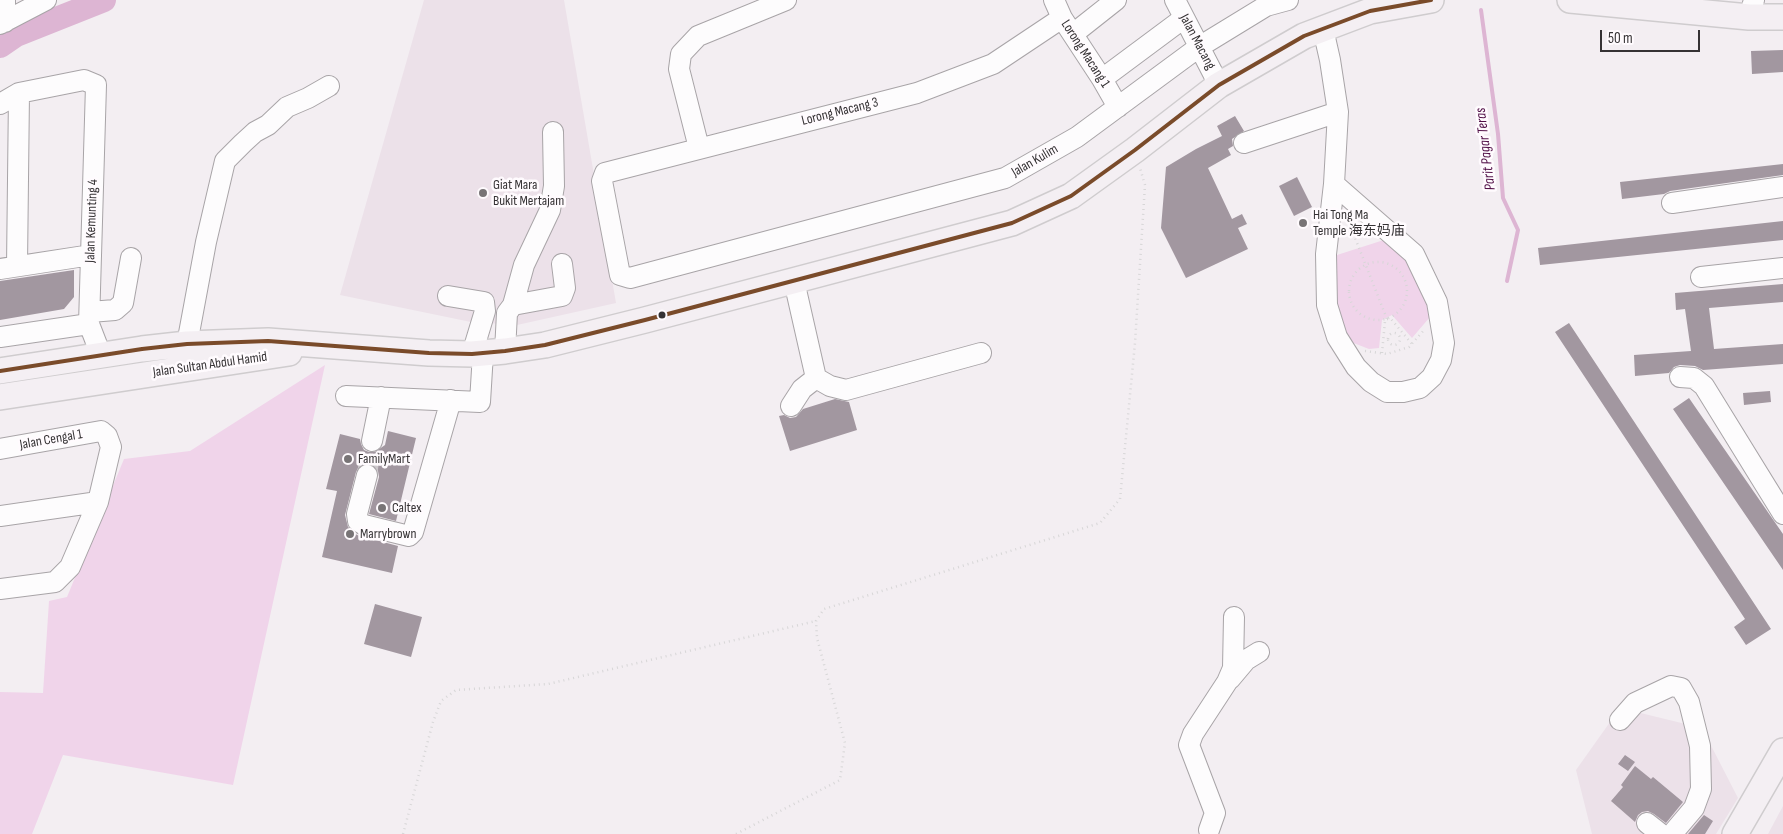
<!DOCTYPE html>
<meta charset="utf-8">
<style>
body{margin:0}
#map{position:relative;width:1783px;height:834px;overflow:hidden;background:#f3eef2;font-family:"Sofia Sans Condensed",sans-serif}
canvas{display:block}
.scale{position:absolute;left:1600px;top:30px;width:100px;height:22px;box-sizing:border-box;border:2px solid #353234;border-top:0;padding-left:6px;font-size:15px;line-height:18px;white-space:nowrap;color:#353234;-webkit-text-stroke:4px #fffbfe;paint-order:stroke}
</style>
<div id="map">
<canvas width="1783" height="834"></canvas>
<div class="scale">50 m</div>
</div>
<script>
const ctx = document.querySelector('canvas').getContext('2d');
ctx.lineJoin = 'round';
function paint(path, color) { ctx.fillStyle = color; ctx.fill(path, 'evenodd'); }
const poly = rows => new Path2D(rows.map(r => 'M' + r).join(''));
function stroke(path, color, width, dash) { ctx.strokeStyle = color; ctx.lineWidth = width; ctx.lineCap = dash ? 'butt' : 'round'; ctx.setLineDash(dash || []); ctx.stroke(path); }
function drawText(font, color, halo, rows, align = 'center') {
  ctx.font = font + ' "Sofia Sans Condensed","Noto Sans SC",sans-serif'; ctx.lineWidth = 5; ctx.setLineDash([]); ctx.textBaseline = 'middle'; ctx.strokeStyle = halo; ctx.fillStyle = color; for (const [text, x, y, turn = 0] of rows) {
    ctx.save(); ctx.translate(x, y); ctx.rotate((+turn || 0) * Math.PI / 180); ctx.textAlign = isNaN(turn) ? turn : align; if (halo) ctx.strokeText(text, 0, 0); ctx.fillText(text, 0, 0); ctx.restore();
  }
}
const built = poly([
 [424,0,564,0,616,303,517,325,471,322,340,295],
 [1620,708,1702,728,1738,798,1716,834,1592,834,1576,770],
 [1783,806,1783,834,1768,834]
]);
const green = poly([
 [1387,239,1400,251,1424,288,1430,317,1412,338,1392,315,1382,320,1379,348,1369,349,1351,342,1341,327,1336,305,1334,271,1337,255],
 [325,365,233,785,63,755,32,834,0,834,0,692,43,693,49,601,67,597,124,459,190,451]
]);
const stream = poly([
 [1481,10,1498,134,1503,198,1518,230,1507,281]
]);
const river = poly([
 [0,46,16,35,104,0]
]);
const building = poly([
 [1783,50,1783,72,1752,74,1751,51],
 [1235,116,1244,131,1232,139,1233,146,1228,149,1231,155,1208,168,1232,219,1242,214,1247,224,1238,228,1248,249,1186,278,1161,228,1166,167,1196,149,1222,136,1217,126],
 [1783,164,1783,175,1670,191,1664,194,1622,199,1620,182],
 [1297,177,1312,207,1294,216,1279,186],
 [1783,221,1783,240,1540,265,1538,248],
 [74,270,74,297,64,309,0,320,0,281],
 [1783,284,1783,302,1709,308,1714,349,1783,344,1783,364,1703,370,1695,366,1680,365,1674,367,1669,373,1635,376,1634,355,1691,351,1685,309,1676,310,1675,293],
 [1569,323,1771,629,1746,645,1734,627,1745,619,1555,332],
 [1770,391,1771,402,1744,405,1743,393],
 [1689,398,1783,534,1783,570,1673,409],
 [835,399,849,402,857,430,790,451,779,416,784,415,790,418,796,417,803,409],
 [388,431,416,438,396,521,369,514,379,477,378,471,376,467,369,463,363,464,359,466,356,472,345,515,348,527,357,535,398,546,392,573,322,557,337,491,326,489,340,434,360,439,361,444,364,450,369,452,375,452,385,445],
 [375,604,422,617,411,657,364,644],
 [1625,755,1635,762,1628,771,1618,764],
 [1635,766,1651,779,1653,777,1683,802,1666,823,1654,814,1648,811,1642,812,1638,815,1635,822,1611,801,1623,787,1621,785],
 [1704,815,1713,821,1705,834,1688,834]
]);
const minorTunnel = poly([
 [367,475,372,441]
]);
const path = poly([
 [1348,220,1387,319],
 '1349 291a29 29 0 1 1 58 0a29 29 0 1 1-58 0Z',
 '1388 339a6 6 0 1 1 12 0a6 6 0 1 1-12 0Z',
 [1365,351,1387,354,1409,347,1425,329],
 [1382,353,1385,321,1387,319,1391,319,1412,344],
 [403,834,433,722,441,701,456,690,548,684,816,621],
 [736,834,840,780,845,743,817,638,816,621,824,609,1100,523,1120,499,1135,343,1145,185,1140,168]
]);
const minor = poly([
 [1054,0,1062,18,1102,79,1118,107],
 [1175,0,1219,85],
 [1749,17,1754,0],
 [1062,18,993,64,917,93,605,173,602,181,620,275,630,278,1005,178,1077,137,1199,47,1266,6,1288,0],
 [5,22,5,0],
 [0,24,46,0],
 [1323,29,1330,60,1338,112,1334,184,1326,254,1327,305,1337,337,1356,367,1371,382,1387,392,1403,392,1420,388,1432,377,1441,360,1444,343,1437,302,1414,254,1334,184],
 [1073,34,1116,0],
 [1102,79,1184,18],
 [0,104,19,93,84,80,96,85,89,324,101,355],
 [1244,143,1338,112],
 [699,148,679,69,681,54,698,36,786,0],
 [1672,203,1783,187],
 [17,266,19,93],
 [0,269,91,255],
 [1701,277,1783,268],
 [448,296,484,302,485,311,472,354],
 [513,305,524,265,550,210,554,186,553,132],
 [90,312,115,310,123,303,131,258],
 [0,337,89,324],
 [187,344,206,242,225,161,243,143,255,132,268,125,287,107,308,98,329,86],
 [505,351,507,313,513,305,562,296,565,288,562,264],
 [1680,377,1694,378,1704,386,1783,514],
 [816,378,830,386,846,390,981,353],
 [346,396,480,402,483,353],
 [791,406,802,389,816,378,794,281],
 [372,441,381,397],
 [0,449,101,431,107,436,111,447,98,502,0,516],
 [367,475,357,514,358,521,364,525,409,536,413,532,451,400],
 [0,589,55,582,70,567,98,502],
 [1230,679,1246,660,1259,652],
 [1620,720,1635,703,1671,686,1681,688,1689,702,1700,746,1701,789,1694,808,1672,834],
 [1647,823,1661,834],
 [1209,830,1215,813,1189,745,1193,734,1227,682,1233,668,1234,617]
]);
const major = poly([
 [1570,0,1749,17,1783,17],
 [0,371,142,349,187,344,268,341,429,353,472,354,505,351,545,345,645,320,1012,223,1071,196,1135,150,1219,85,1304,36,1370,11,1431,0],
 [0,397,289,353],
 [1735,834,1783,751]
]);
const bus1 = poly([
 [0,371,142,349,187,344,268,341,429,353,472,354,505,351,545,345,645,320,1012,223,1071,196,1135,150,1219,85,1304,36,1370,11,1431,0]
]);
const markers = [
 [483,193,5,"#787476"],
 [1303,223,5,"#787476"],
 [662,315,4.5,"#353234"],
 [348,459,5,"#787476"],
 [382,508,5,"#787476"],
 [350,534,5,"#787476"]
];
const streetNames = [
 ["Jalan Macang",1197,42,62],
 ["Lorong Macang 1",1085,54,57],
 ["Lorong Macang 3",840,112,-14],
 ["Jalan Kulim",1035,161,-30],
 ["Jalan Kemunting 4",92,221,-88],
 ["Jalan Sultan Abdul Hamid",210,365,-8],
 ["Jalan Cengal 1",51,440,-10]
];
const poiNames = [
 ["Giat Mara",493,185],
 ["Bukit Mertajam",493,201],
 ["Hai Tong Ma",1313,215],
 ["Temple 海东妈庙",1313,231],
 ["FamilyMart",358,459],
 ["Caltex",392,508],
 ["Marrybrown",360,534]
];
const waterNames = [
 ["Parit Pagar Teras",1486,149,-97]
];
paint(built, '#ece1e9');
paint(green, '#f0d4ea');
stroke(stream, '#ddb5d3', 4);
stroke(river, '#ddb5d3', 24);
paint(building, '#a297a0');
stroke(minorTunnel, '#cdc8cc', 20, [20, 10]);
stroke(minor, '#a8a4a7', 22);
stroke(major, '#cfccce', 28);
stroke(path, '#d7d6d7', 2.5, [1, 4]);
stroke(minor, '#fdfcfd', 20);
stroke(major, '#f4eff3', 25);
stroke(bus1, '#7a4b2a', 4);
for (const [x, y, r, color] of markers) { const dot = new Path2D(); dot.arc(x, y, r, 0, 2 * Math.PI); ctx.fillStyle = color; ctx.fill(dot); stroke(dot, '#fffbfe', 2); }
drawText('14px', '#353234', '#fffbfe', streetNames);
drawText('14px', '#353234', '#fffbfe', poiNames, 'left');
drawText('italic 15px', '#511047', '#fffbfe', waterNames);
</script>
